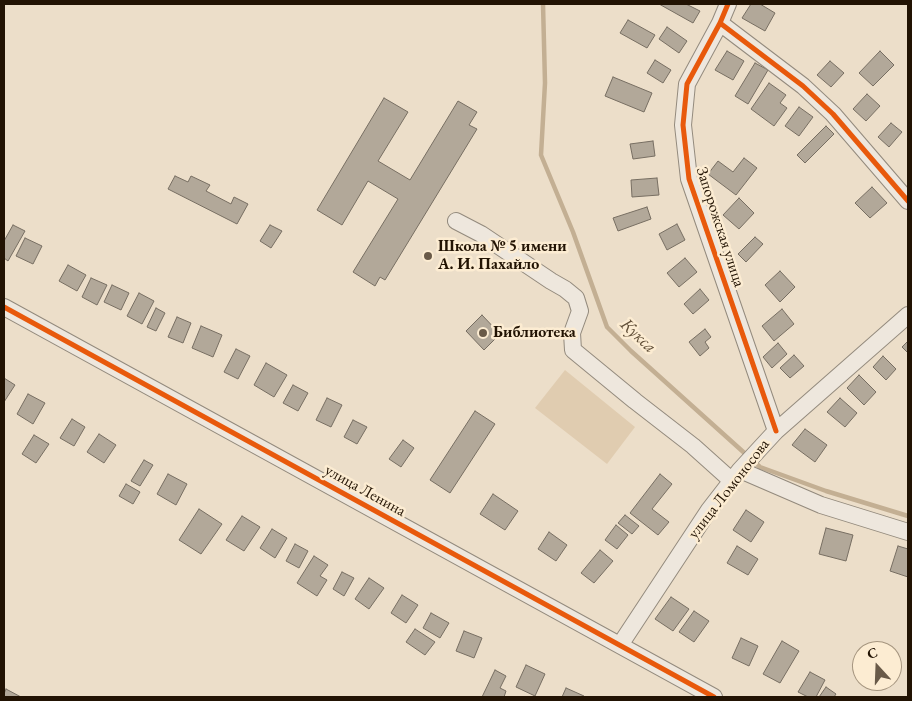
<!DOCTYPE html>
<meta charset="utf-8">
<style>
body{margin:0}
#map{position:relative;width:912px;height:701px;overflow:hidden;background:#ecdec9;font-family:"EB Garamond",serif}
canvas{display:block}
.frame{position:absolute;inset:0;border:5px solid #221303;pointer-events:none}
.north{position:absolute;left:852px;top:641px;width:50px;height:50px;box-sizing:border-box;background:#fcecd2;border:1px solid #a5957f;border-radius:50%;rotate:340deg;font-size:14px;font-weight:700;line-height:20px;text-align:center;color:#221303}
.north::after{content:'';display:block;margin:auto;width:18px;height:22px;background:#695a48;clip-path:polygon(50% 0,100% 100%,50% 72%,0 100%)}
</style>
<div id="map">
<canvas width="912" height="701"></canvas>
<div class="frame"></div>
<div class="north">С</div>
</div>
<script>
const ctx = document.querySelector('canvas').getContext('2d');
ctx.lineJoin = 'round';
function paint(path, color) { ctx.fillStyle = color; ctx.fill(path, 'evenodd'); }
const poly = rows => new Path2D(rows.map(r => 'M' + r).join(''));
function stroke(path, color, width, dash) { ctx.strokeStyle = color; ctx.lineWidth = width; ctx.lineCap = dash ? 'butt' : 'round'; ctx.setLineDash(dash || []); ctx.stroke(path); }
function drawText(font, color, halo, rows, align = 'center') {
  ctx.font = font + ' "EB Garamond",serif'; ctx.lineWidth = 5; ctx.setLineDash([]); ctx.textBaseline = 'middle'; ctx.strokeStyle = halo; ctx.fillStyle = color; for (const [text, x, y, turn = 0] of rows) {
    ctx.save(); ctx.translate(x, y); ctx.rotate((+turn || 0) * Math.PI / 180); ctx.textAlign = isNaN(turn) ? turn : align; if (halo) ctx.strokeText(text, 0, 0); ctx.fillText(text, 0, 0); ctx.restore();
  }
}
const green = poly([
 [565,370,635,427,607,464,535,408]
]);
const stream = poly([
 [543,4,545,83,541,155,573,232,607,327,631,351,760,467,826,491,908,516]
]);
const building = poly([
 [659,4,686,4,700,11,693,23,659,4],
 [751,4,760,4,775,13,765,31,742,18,751,4],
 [628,20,655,35,647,48,620,33,628,20],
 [667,27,687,41,679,53,659,39,667,27],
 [727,51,744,61,733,80,715,70,727,51],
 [880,51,894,65,873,86,859,73,880,51],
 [655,60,671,70,663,83,647,73,655,60],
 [830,61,844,73,831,87,817,75,830,61],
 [755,63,768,70,748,104,735,96,755,63],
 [613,77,652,93,644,112,605,96,613,77],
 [769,83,786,95,780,103,787,108,774,126,751,109,769,83],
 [867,94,880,106,866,121,853,109,867,94],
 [384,98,408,112,378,161,410,180,458,101,477,112,469,125,477,129,385,280,380,277,375,286,353,272,398,199,368,181,342,225,317,210,384,98],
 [799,107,813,117,799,136,785,126,799,107],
 [891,123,902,132,889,147,878,137,891,123],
 [826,126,834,134,805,163,797,155,826,126],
 [653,141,655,156,633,159,630,144,653,141],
 [744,158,757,168,736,195,708,174,718,161,733,172,744,158],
 [175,176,188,182,191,176,210,185,206,191,231,204,234,197,248,204,237,224,168,189,175,176],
 [657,178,659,195,632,197,631,180,657,178],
 [872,187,887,203,870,218,855,203,872,187],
 [739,198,754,213,739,229,723,215,739,198],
 [647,207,651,219,618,231,613,218,647,207],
 [677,224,685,240,667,250,659,234,677,224],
 [13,225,25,231,8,261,4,258,4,241,13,225],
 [270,225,282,231,271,248,260,241,270,225],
 [755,237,763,244,746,262,738,254,755,237],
 [25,238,42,246,33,264,16,256,25,238],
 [685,258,697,272,679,287,667,273,685,258],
 [68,265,86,275,77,291,59,281,68,265],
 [780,271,795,287,780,302,765,285,780,271],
 [91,278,107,285,97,305,82,297,91,278],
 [112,285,129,293,121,310,104,302,112,285],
 [700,289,709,300,693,314,684,304,700,289],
 [139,293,154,301,142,324,127,316,139,293],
 [156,308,165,313,156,331,147,327,156,308],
 [782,309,794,324,774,341,762,326,782,309],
 [482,315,500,334,484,350,466,331,482,315],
 [177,317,191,323,183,343,168,337,177,317],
 [201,326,222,335,213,357,192,348,201,326],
 [705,329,711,337,705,342,709,348,700,356,689,342,705,329],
 [908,341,908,353,902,347,908,341],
 [778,343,787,354,772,368,763,357,778,343],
 [236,349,250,356,238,379,224,372,236,349],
 [794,355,804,366,790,378,780,368,794,355],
 [883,356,896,369,886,380,873,367,883,356],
 [266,363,287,375,274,397,254,385,266,363],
 [859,375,876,392,864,405,847,388,859,375],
 [4,378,15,385,4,402,4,378],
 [293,385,308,393,298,411,283,403,293,385],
 [28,394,45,403,33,424,17,414,28,394],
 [327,398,342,405,331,427,316,420,327,398],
 [840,398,857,413,845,427,827,412,840,398],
 [475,411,495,424,450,493,430,480,475,411],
 [72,419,85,427,74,446,60,438,72,419],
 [353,420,367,427,357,444,344,437,353,420],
 [805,429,827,445,815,462,792,445,805,429],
 [99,434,116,445,104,463,87,452,99,434],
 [34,435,49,444,36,463,22,454,34,435],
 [403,440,414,448,401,467,389,459,403,440],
 [144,460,153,465,140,486,131,481,144,460],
 [168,474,187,484,176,505,157,494,168,474],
 [660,474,672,484,652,509,669,522,658,535,630,513,660,474],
 [126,484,140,492,133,504,119,496,126,484],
 [493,494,518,511,505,530,480,514,493,494],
 [199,509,222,524,201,554,179,540,199,509],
 [746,510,764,522,751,542,733,530,746,510],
 [625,515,639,526,632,534,618,523,625,515],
 [242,516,260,527,244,551,226,540,242,516],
 [616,525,628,535,617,549,605,540,616,525],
 [826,528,853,535,846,561,819,554,826,528],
 [272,529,287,538,275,558,260,548,272,529],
 [549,532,567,545,556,561,538,549,549,532],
 [295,544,308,551,299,568,286,561,295,544],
 [737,546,758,559,748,575,727,563,737,546],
 [898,546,908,549,908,577,890,571,898,546],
 [600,550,613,561,594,583,581,573,600,550],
 [314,556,328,565,320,576,327,580,317,596,297,583,314,556],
 [342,572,354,578,344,596,333,589,342,572],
 [369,578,384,588,369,609,355,599,369,578],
 [402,595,418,605,406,623,391,613,402,595],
 [671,597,689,609,673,631,655,619,671,597],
 [694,611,709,621,694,642,679,632,694,611],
 [431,613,449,623,440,638,423,628,431,613],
 [415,629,435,642,425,655,406,642,415,629],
 [464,631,482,638,474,658,456,651,464,631],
 [741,638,758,646,749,666,732,658,741,638],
 [782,641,799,651,780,683,763,674,782,641],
 [526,665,545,674,535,696,516,687,526,665],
 [495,670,506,676,500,688,506,691,504,697,482,697,495,670],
 [810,672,825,680,816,697,808,697,798,692,810,672],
 [826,687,836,694,834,697,819,697,826,687],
 [566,688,584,696,584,697,562,697,566,688],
 [6,689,21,697,4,697,4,694,6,689]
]);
const minor = poly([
 [728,4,720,23,687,84,683,125,689,179,776,431],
 [720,23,803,86,833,114,908,201],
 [456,221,481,234,551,281,565,289,576,298,580,311,572,333,573,350,635,401,693,446,732,481],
 [4,307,714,697],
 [740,470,821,505,908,532],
 [620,645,709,510,740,470,776,431,908,315]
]);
const cycleway = poly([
 [728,4,720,23,687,84,683,125,689,179,776,431],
 [720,23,803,86,833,114,908,201],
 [4,307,714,697]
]);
const markers = [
 [428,256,5,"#695a48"],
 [483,333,5,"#695a48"]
];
const streetNames = [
 ["Запорожская улица",720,227,72],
 ["улица Ломоносова",729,489,-52],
 ["улица Ленина",365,491,29]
];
const poiNames = [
 ["Школа № 5 имени",438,247],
 ["А. И. Пахайло",438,265],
 ["Библиотека",493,333]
];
const waterNames = [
 ["Кукса",638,336,43]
];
paint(green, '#e0ccb0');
stroke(stream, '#c3af93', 4.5);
paint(building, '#b2a899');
stroke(building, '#776e62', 1);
stroke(minor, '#938a7d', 18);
stroke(minor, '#eee7dd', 16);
stroke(cycleway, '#e8590c', 5);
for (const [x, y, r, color] of markers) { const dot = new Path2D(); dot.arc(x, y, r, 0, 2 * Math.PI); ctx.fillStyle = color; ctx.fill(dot); stroke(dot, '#fcecd2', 2); }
drawText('16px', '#221303', '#fcecd2', streetNames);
drawText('bold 16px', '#221303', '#fcecd2', poiNames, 'left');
drawText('italic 18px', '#625039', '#fcecd2', waterNames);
</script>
